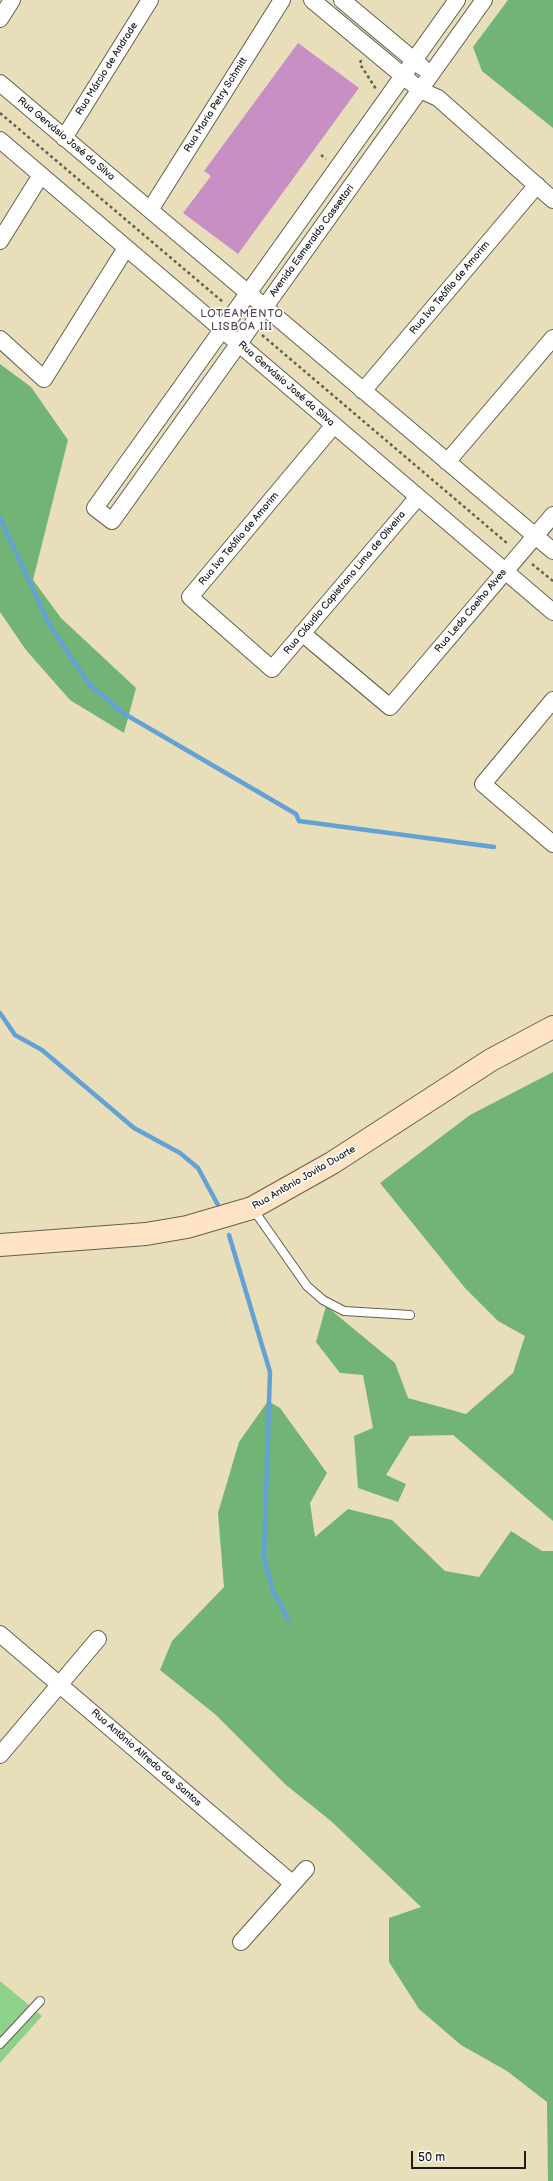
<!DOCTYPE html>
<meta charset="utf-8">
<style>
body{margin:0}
#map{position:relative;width:553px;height:2181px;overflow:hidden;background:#e8deb9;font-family:"Balsamiq Sans",sans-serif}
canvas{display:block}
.scale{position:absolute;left:411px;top:2151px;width:115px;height:18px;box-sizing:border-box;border:2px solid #1c1c1c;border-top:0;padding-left:5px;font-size:12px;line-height:14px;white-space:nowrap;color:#1c1c1c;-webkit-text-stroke:3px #fff;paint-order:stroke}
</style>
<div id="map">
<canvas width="553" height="2181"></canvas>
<div class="scale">50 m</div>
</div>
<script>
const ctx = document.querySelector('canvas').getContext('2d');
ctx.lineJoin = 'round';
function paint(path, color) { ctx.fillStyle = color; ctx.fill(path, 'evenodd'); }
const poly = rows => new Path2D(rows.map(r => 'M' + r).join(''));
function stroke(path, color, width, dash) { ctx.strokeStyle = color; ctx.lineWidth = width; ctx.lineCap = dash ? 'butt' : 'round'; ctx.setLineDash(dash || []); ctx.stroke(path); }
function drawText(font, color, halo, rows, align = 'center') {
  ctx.font = font + ' "Balsamiq Sans",sans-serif'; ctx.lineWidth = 3; ctx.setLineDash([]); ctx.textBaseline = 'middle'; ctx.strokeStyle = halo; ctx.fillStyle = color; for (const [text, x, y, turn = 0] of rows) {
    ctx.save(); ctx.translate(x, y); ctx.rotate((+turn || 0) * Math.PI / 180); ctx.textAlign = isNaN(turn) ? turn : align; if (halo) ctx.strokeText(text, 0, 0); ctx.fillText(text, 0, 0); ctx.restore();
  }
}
const green = poly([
 [0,1981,42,2016,0,2063]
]);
const forest = poly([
 [508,0,553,0,553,128,482,71,473,47],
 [0,364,31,387,68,440,33,580,61,618,136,688,124,733,70,700,26,650,0,612],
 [553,1072,553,1521,453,1435,410,1436,386,1475,406,1484,398,1502,358,1488,354,1436,373,1428,363,1375,340,1373,316,1342,326,1306,395,1363,408,1398,466,1414,513,1373,525,1336,498,1321,465,1288,380,1183,470,1115],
 [268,1401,280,1408,327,1473,310,1503,315,1537,348,1509,392,1520,445,1571,479,1577,511,1531,542,1551,553,1551,553,2181,548,2181,547,2102,507,2071,461,2045,419,2009,389,1962,389,1918,421,1907,331,1821,286,1785,216,1715,160,1670,172,1641,224,1587,218,1513,239,1442]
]);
const stream = poly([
 [0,518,49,624,89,684,123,713,296,814,299,821,494,847],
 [0,1013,15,1035,42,1050,134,1128,180,1153,198,1168,218,1205],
 [229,1235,270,1372,264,1558,273,1591,288,1619]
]);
const building = poly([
 [298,43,359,88,238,254,183,213,211,176,204,171]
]);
const path = poly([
 [361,60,360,64,376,89],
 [0,113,223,302],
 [321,155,326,159],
 [262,335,508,544],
 [532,564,553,581]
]);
const service = poly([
 [253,1209,307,1286,323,1300,344,1311,410,1315],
 [0,2044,40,2001]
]);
const minor = poly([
 [312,0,420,90,438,98,553,200],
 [342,0,422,67],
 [457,0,95,508,112,521,484,0],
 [0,19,12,0],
 [0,83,553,551],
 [64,138,150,0],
 [0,140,553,612],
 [150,210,282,0],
 [0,241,41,175],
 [0,339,44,379,126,248],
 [363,391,537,185],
 [334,425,190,597,272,669,418,497],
 [447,462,553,338],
 [302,633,390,707,553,515],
 [553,700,483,784,553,844],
 [0,1634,292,1883],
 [0,1755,98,1639],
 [241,1942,306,1869]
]);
const secondary = poly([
 [0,1245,146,1234,187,1227,252,1208,332,1163,491,1060,553,1027]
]);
const streetNames = [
 ["Rua Márcio de Andrade",107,69,-58],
 ["Rua Maria Petry Schmitt",216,105,-58],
 ["Rua Gervásio José da Silva",66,139,40],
 ["Avenida Esmeraldo Cassettari",312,241,-54],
 ["Rua Ivo Teófilo de Amorim",450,288,-50],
 ["Rua Gervásio José da Silva",286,384,41],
 ["Rua Ivo Teófilo de Amorim",239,539,-50],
 ["Rua Cláudio Capistrano Lima de Oliveira",345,583,-50],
 ["Rua Leda Coelho Alves",471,611,-50],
 ["Rua Antônio Jovita Duarte",304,1178,-30],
 ["Rua Antônio Alfredo dos Santos",146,1758,41]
];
const neighbourhoodNames = [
 ["LOTEAMENTO",242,314],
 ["LISBOA III",242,327]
];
paint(green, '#8dd18a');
paint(forest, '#72b376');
stroke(stream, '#64a2d6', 4.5);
paint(building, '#c88fc4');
stroke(service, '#636053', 10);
stroke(minor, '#636053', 18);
stroke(secondary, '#636053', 24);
stroke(path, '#636053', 2.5, [3, 3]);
stroke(service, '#fff', 8);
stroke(minor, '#fff', 16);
stroke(secondary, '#fee4c5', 22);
drawText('10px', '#1c1c1c', '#fff', streetNames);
ctx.letterSpacing = '1px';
drawText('11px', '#584457', '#fff', neighbourhoodNames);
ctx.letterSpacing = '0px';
</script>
